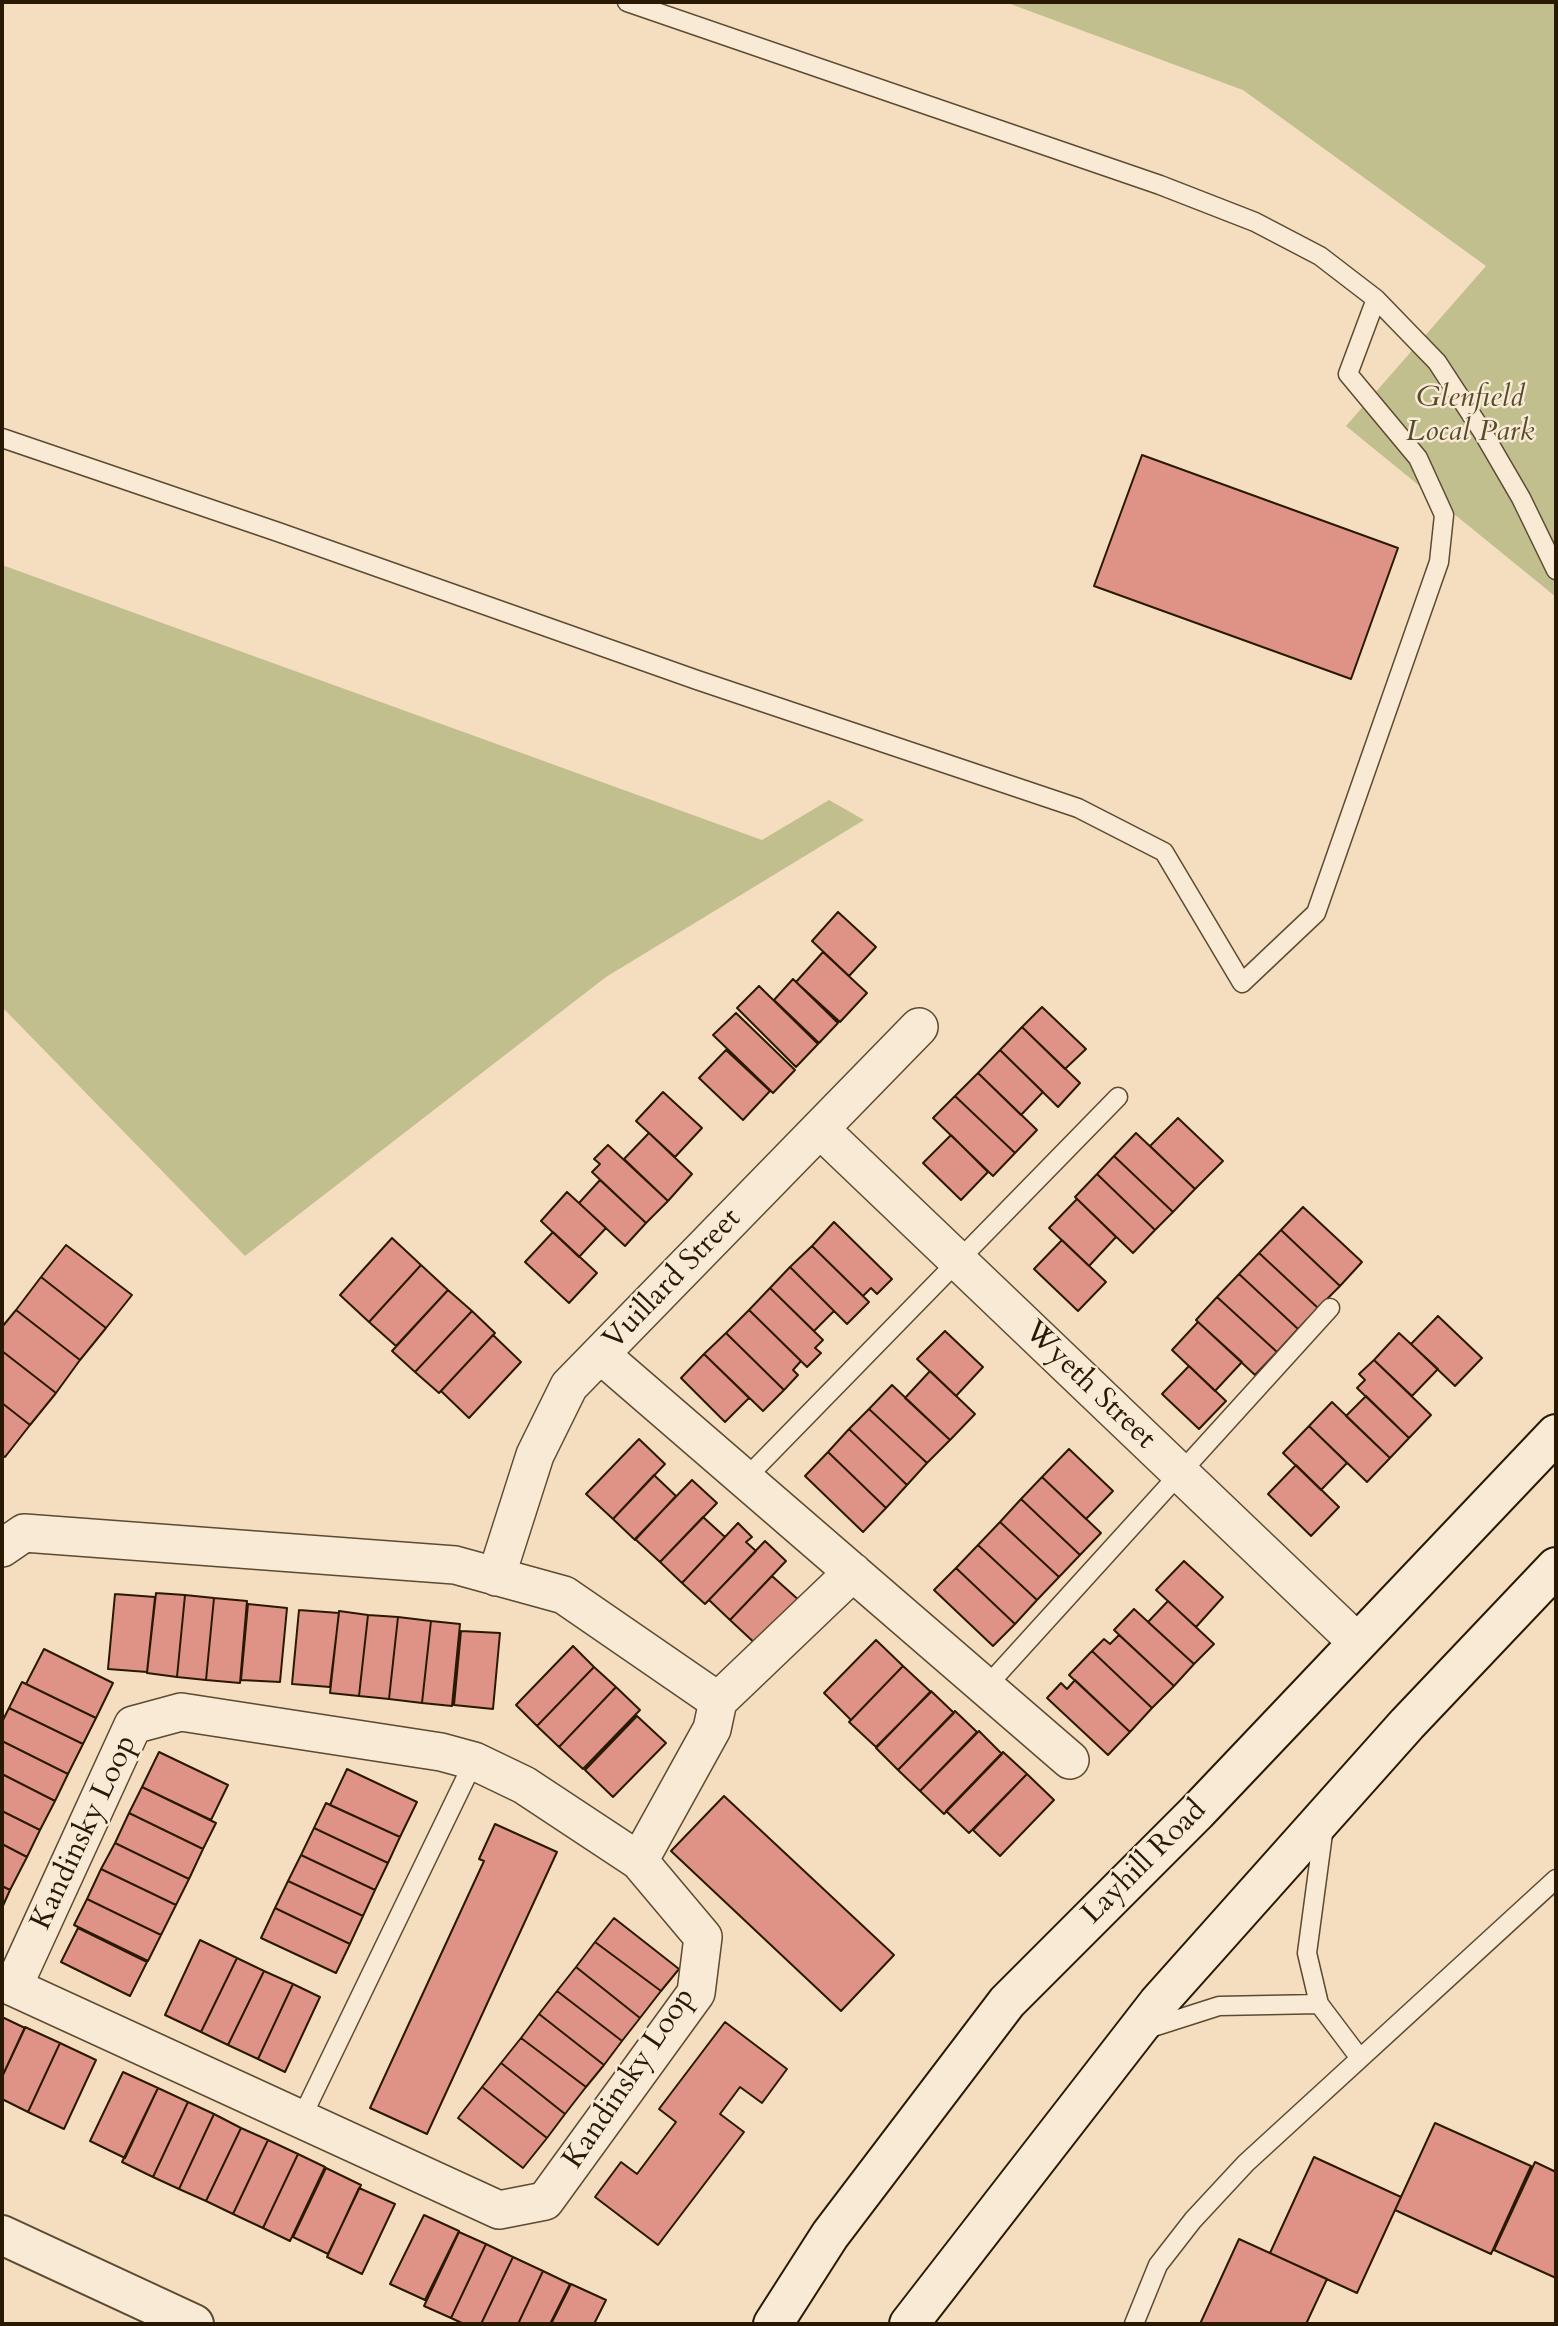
<!DOCTYPE html>
<style>
body{margin:0}
#map{position:relative;width:1558px;height:2326px;overflow:hidden;background:#f4debf;font-family:Cardo,serif}
canvas{display:block}
.frame{position:absolute;inset:0;border:4px solid #2a1902;pointer-events:none}
</style>
<div id="map">
<canvas width="1558" height="2326"></canvas>
<div class="frame"></div>
</div>
<script>
const ctx = document.querySelector('canvas').getContext('2d');
ctx.lineJoin = 'round';
function paint(path, color) { ctx.fillStyle = color; ctx.fill(path, 'evenodd'); }
const poly = rows => new Path2D(rows.map(r => 'M' + r).join(''));
function stroke(path, color, width, dash) { ctx.strokeStyle = color; ctx.lineWidth = width; ctx.lineCap = dash ? 'butt' : 'round'; ctx.setLineDash(dash || []); ctx.stroke(path); }
function drawText(font, color, halo, rows, align = 'center') {
  ctx.font = font + ' Cardo,serif'; ctx.lineWidth = 5; ctx.setLineDash([]); ctx.textBaseline = 'middle'; ctx.strokeStyle = halo; ctx.fillStyle = color; for (const [text, x, y, turn = 0] of rows) {
    ctx.save(); ctx.translate(x, y); ctx.rotate((+turn || 0) * Math.PI / 180); ctx.textAlign = isNaN(turn) ? turn : align; if (halo) ctx.strokeText(text, 0, 0); ctx.fillText(text, 0, 0); ctx.restore();
  }
}
const green = poly([
 [1005,2,1556,2,1556,597,1346,426,1486,266,1243,90],
 [2,565,762,840,829,800,864,820,606,977,245,1256,2,1007]
]);
const building = poly([
 [1142,455,1398,548,1351,679,1094,586,1142,455],
 [838,912,876,947,849,976,812,941,838,912],
 [823,952,867,993,840,1022,796,982,823,952],
 [793,979,838,1023,819,1043,774,1000,793,979],
 [759,986,818,1044,796,1067,737,1008,759,986],
 [1042,1007,1086,1049,1065,1069,1022,1027,1042,1007],
 [736,1013,795,1070,773,1093,713,1035,736,1013],
 [1022,1027,1080,1083,1058,1107,1000,1050,1022,1027],
 [726,1050,770,1091,743,1120,699,1078,726,1050],
 [1000,1050,1043,1092,1021,1115,978,1073,1000,1050],
 [978,1073,1037,1130,1015,1153,955,1096,978,1073],
 [663,1092,702,1128,675,1157,636,1121,663,1092],
 [955,1096,1015,1153,993,1176,933,1118,955,1096],
 [1178,1118,1223,1161,1195,1189,1150,1146,1178,1118],
 [649,1133,692,1174,668,1201,624,1159,649,1133],
 [1136,1133,1195,1189,1173,1212,1114,1156,1136,1133],
 [951,1135,988,1172,961,1200,923,1163,951,1135],
 [608,1145,668,1201,646,1223,592,1172,600,1164,594,1159,608,1145],
 [1114,1156,1173,1212,1155,1230,1097,1174,1114,1156],
 [1097,1174,1155,1230,1133,1253,1075,1197,1097,1174],
 [600,1180,646,1223,625,1246,579,1203,600,1180],
 [567,1192,606,1228,579,1257,541,1221,567,1192],
 [1077,1199,1116,1237,1089,1266,1049,1228,1077,1199],
 [1303,1207,1362,1262,1340,1286,1281,1230,1303,1207],
 [834,1222,892,1279,877,1294,871,1288,863,1296,812,1246,834,1222],
 [1281,1230,1340,1286,1318,1308,1259,1253,1281,1230],
 [553,1232,597,1273,569,1303,525,1262,553,1232],
 [392,1238,421,1265,369,1322,340,1295,392,1238],
 [1062,1240,1106,1282,1078,1311,1034,1269,1062,1240],
 [66,1245,132,1295,106,1328,41,1277,66,1245],
 [812,1246,869,1302,847,1324,790,1267,812,1246],
 [1259,1253,1318,1308,1298,1329,1239,1274,1259,1253],
 [421,1265,448,1290,396,1346,369,1322,421,1265],
 [790,1267,834,1311,814,1331,770,1288,790,1267],
 [1239,1274,1298,1329,1277,1352,1217,1297,1239,1274],
 [41,1277,106,1328,80,1360,16,1310,41,1277],
 [770,1288,823,1340,815,1348,821,1353,807,1367,749,1310,770,1288],
 [448,1290,472,1311,415,1372,392,1351,448,1290],
 [1217,1297,1277,1352,1255,1375,1196,1320,1217,1297],
 [16,1310,80,1360,56,1393,2,1351,2,1327,16,1310],
 [749,1310,801,1361,793,1370,798,1375,784,1390,726,1333,749,1310],
 [472,1311,495,1333,439,1393,415,1372,472,1311],
 [1438,1316,1482,1358,1455,1386,1411,1344,1438,1316],
 [1198,1322,1242,1362,1215,1391,1172,1350,1198,1322],
 [945,1331,983,1367,956,1396,917,1359,945,1331],
 [726,1333,784,1390,763,1411,704,1354,726,1333],
 [1399,1333,1438,1369,1412,1396,1374,1360,1399,1333],
 [493,1335,521,1362,469,1418,441,1391,493,1335],
 [2,1351,56,1393,30,1425,2,1403,2,1351],
 [704,1354,749,1398,725,1422,681,1378,704,1354],
 [1374,1360,1431,1415,1409,1438,1357,1388,1365,1380,1359,1374,1374,1360],
 [1189,1366,1226,1401,1199,1429,1162,1394,1189,1366],
 [930,1371,975,1414,950,1440,905,1398,930,1371],
 [892,1385,950,1440,927,1463,869,1409,892,1385],
 [1366,1396,1409,1438,1390,1458,1346,1416,1366,1396],
 [1332,1402,1390,1458,1367,1482,1309,1426,1332,1402],
 [2,1403,30,1425,5,1457,2,1455,2,1403],
 [869,1409,927,1463,907,1485,849,1429,869,1409],
 [1309,1426,1347,1463,1321,1490,1283,1453,1309,1426],
 [849,1429,907,1485,886,1508,828,1452,849,1429],
 [639,1439,665,1464,613,1519,586,1494,639,1439],
 [1069,1449,1113,1491,1086,1519,1042,1477,1069,1449],
 [828,1452,886,1508,863,1532,805,1476,828,1452],
 [1296,1465,1339,1507,1311,1536,1268,1494,1296,1465],
 [654,1475,676,1496,635,1540,613,1519,654,1475],
 [1042,1477,1101,1533,1080,1555,1021,1499,1042,1477],
 [692,1480,717,1503,660,1562,635,1539,692,1480],
 [1021,1499,1080,1555,1059,1577,1000,1522,1021,1499],
 [703,1517,725,1537,682,1583,660,1562,703,1517],
 [1000,1522,1059,1577,1037,1600,978,1545,1000,1522],
 [738,1523,752,1537,746,1542,756,1551,705,1604,682,1583,738,1523],
 [765,1541,786,1561,730,1620,709,1600,765,1541],
 [978,1545,1037,1600,1015,1624,956,1568,978,1545],
 [1184,1561,1223,1597,1196,1627,1156,1590,1184,1561],
 [956,1568,1015,1624,993,1646,934,1590,956,1568],
 [772,1576,801,1602,759,1647,730,1620,772,1576],
 [156,1593,185,1595,177,1677,147,1673,156,1593],
 [115,1594,155,1597,147,1672,108,1669,115,1594],
 [185,1595,214,1598,206,1680,177,1677,185,1595],
 [214,1598,247,1601,240,1683,206,1680,214,1598],
 [1168,1601,1214,1644,1194,1664,1148,1622,1168,1601],
 [248,1604,287,1608,280,1682,241,1680,248,1604],
 [1134,1609,1194,1664,1174,1686,1114,1630,1134,1609],
 [299,1610,339,1613,330,1687,292,1684,299,1610],
 [339,1611,368,1615,359,1696,330,1693,339,1611],
 [368,1615,398,1617,389,1699,359,1696,368,1615],
 [398,1617,431,1621,422,1703,389,1699,398,1617],
 [431,1621,460,1624,452,1706,422,1703,431,1621],
 [461,1631,500,1633,493,1709,454,1705,461,1631],
 [1119,1635,1174,1686,1152,1708,1092,1651,1104,1639,1110,1644,1119,1635],
 [876,1640,903,1666,851,1720,824,1693,876,1640],
 [573,1646,594,1667,537,1726,516,1705,573,1646],
 [44,1649,113,1683,96,1718,26,1684,44,1649],
 [1092,1651,1152,1708,1130,1732,1069,1675,1092,1651],
 [903,1666,931,1692,876,1747,849,1722,903,1666],
 [594,1667,616,1687,559,1747,537,1726,594,1667],
 [1075,1680,1130,1732,1108,1755,1047,1698,1061,1683,1067,1689,1075,1680],
 [22,1682,96,1718,83,1744,9,1708,22,1682],
 [616,1687,640,1710,583,1769,559,1747,616,1687],
 [931,1691,954,1713,898,1770,876,1748,931,1691],
 [9,1708,83,1744,68,1774,2,1741,2,1722,9,1708],
 [955,1711,977,1732,920,1791,898,1770,955,1711],
 [637,1716,666,1743,613,1797,585,1770,637,1716],
 [979,1731,1002,1754,944,1814,920,1791,979,1731],
 [2,1741,68,1774,55,1801,2,1774,2,1741],
 [159,1752,228,1785,211,1820,142,1787,159,1752],
 [1003,1752,1027,1774,969,1833,946,1811,1003,1752],
 [347,1769,417,1802,400,1837,330,1805,347,1769],
 [2,1774,55,1801,40,1830,2,1811,2,1774],
 [1027,1774,1054,1800,1000,1856,973,1830,1027,1774],
 [142,1787,216,1823,203,1849,129,1813,142,1787],
 [724,1796,894,1955,841,2011,671,1851,724,1796],
 [326,1803,400,1837,388,1863,314,1828,326,1803],
 [2,1811,40,1830,27,1857,2,1844,2,1811],
 [129,1813,203,1849,189,1879,115,1843,129,1813],
 [495,1824,557,1852,427,2134,370,2108,484,1861,479,1859,495,1824],
 [314,1828,388,1863,375,1890,301,1855,314,1828],
 [115,1843,189,1879,176,1905,101,1869,115,1843],
 [2,1844,27,1857,10,1890,2,1886,2,1844],
 [301,1855,375,1890,363,1916,288,1881,301,1855],
 [101,1869,176,1905,161,1935,87,1899,101,1869],
 [288,1881,363,1916,350,1944,275,1908,288,1881],
 [2,1886,10,1890,2,1908,2,1886],
 [87,1899,161,1935,148,1961,74,1925,87,1899],
 [275,1908,350,1944,336,1973,261,1938,275,1908],
 [614,1918,679,1969,661,1991,595,1942,614,1918],
 [78,1928,147,1962,130,1996,61,1962,78,1928],
 [200,1940,237,1958,201,2032,165,2015,200,1940],
 [595,1942,661,1991,640,2018,576,1967,595,1942],
 [237,1958,264,1971,228,2045,201,2032,237,1958],
 [576,1967,640,2018,622,2041,557,1991,576,1967],
 [264,1971,293,1984,258,2059,228,2045,264,1971],
 [293,1984,320,1997,285,2072,258,2059,293,1984],
 [557,1991,622,2041,604,2065,539,2014,557,1991],
 [539,2014,604,2065,586,2087,521,2038,539,2014],
 [2,2017,25,2028,2,2077,2,2017],
 [725,2022,787,2069,762,2103,740,2087,720,2114,744,2132,658,2245,595,2197,621,2162,637,2174,676,2122,659,2109,725,2022],
 [25,2027,60,2043,28,2112,2,2099,2,2077,25,2027],
 [521,2038,586,2087,565,2114,501,2063,521,2038],
 [60,2043,96,2060,64,2129,28,2112,60,2043],
 [501,2063,565,2114,547,2138,482,2087,501,2063],
 [123,2072,158,2088,125,2158,90,2141,123,2072],
 [482,2087,547,2138,523,2168,458,2118,482,2087],
 [158,2088,188,2102,153,2177,122,2162,158,2088],
 [188,2102,214,2114,179,2189,153,2177,188,2102],
 [214,2114,241,2128,206,2201,179,2189,214,2114],
 [1435,2123,1531,2166,1491,2254,1395,2210,1435,2123],
 [241,2128,268,2140,233,2214,206,2201,241,2128],
 [268,2140,298,2154,263,2228,233,2214,268,2140],
 [298,2154,325,2167,290,2241,263,2228,298,2154],
 [1314,2157,1401,2197,1357,2293,1270,2253,1314,2157],
 [1535,2162,1556,2172,1556,2278,1494,2250,1535,2162],
 [326,2168,361,2185,328,2254,293,2237,326,2168],
 [359,2188,395,2204,362,2274,327,2257,359,2188],
 [424,2215,459,2231,425,2300,390,2284,424,2215],
 [459,2232,486,2244,451,2318,424,2306,459,2232],
 [1239,2239,1327,2279,1306,2324,1200,2324,1239,2239],
 [486,2244,513,2257,481,2324,464,2324,451,2318,486,2244],
 [513,2257,543,2271,518,2324,481,2324,513,2257],
 [543,2271,570,2284,550,2324,518,2324,543,2271],
 [571,2284,606,2300,594,2324,551,2324,571,2284]
]);
const service = poly([
 [627,2,1160,185,1255,222,1320,256,1376,299,1437,362,1482,431,1521,498,1556,570],
 [2,438,278,532,697,680,1078,808,1164,852,1242,983,1316,913,1439,562,1444,515,1418,458,1348,374,1376,299],
 [745,1479,1118,1097],
 [986,1687,1330,1308],
 [1324,1826,1307,1953,1319,2004,1359,2057],
 [1144,2030,1219,2006,1319,2004],
 [301,2119,474,1761],
 [1134,2324,1158,2265,1193,2220,1246,2163,1556,1879]
]);
const minor = poly([
 [820,1129,1357,1642],
 [600,1354,1070,1760],
 [2,1548,24,1533,455,1565,564,1595,718,1701,712,1729,639,1861],
 [496,1577,535,1455,569,1386,919,1027],
 [718,1701,853,1572],
 [2,1981,13,1987,499,2210,545,2201,696,1993,703,1937,639,1861,524,1785,474,1761,441,1752,181,1712,133,1725,13,1987]
]);
const tertiary = poly([
 [2,2235,194,2324]
]);
const secondary = poly([
 [773,2324,830,2235,1007,2002,1197,1812,1556,1434],
 [909,2324,1158,2003,1407,1724,1556,1567]
]);
const parkNames = [
 ["Glenfield",1470,399],
 ["Local Park",1470,433]
];
const streetNames = [
 ["Vuillard Street",673,1280,-46],
 ["Wyeth Street",1089,1386,44],
 ["Kandinsky Loop",85,1833,-65],
 ["Layhill Road",1145,1863,-45],
 ["Kandinsky Loop",630,2079,-56]
];
paint(green, '#c2bf8e');
paint(building, '#de9386');
stroke(building, '#2a1902', 2);
stroke(service, '#5c4a31', 21);
stroke(minor, '#5c4a31', 40);
stroke(tertiary, '#5c4a31', 42);
stroke(secondary, '#2a1902', 42);
stroke(service, '#f8ead5', 18);
stroke(minor, '#f8ead5', 37);
stroke(tertiary, '#f8ead5', 38);
stroke(secondary, '#f8ead5', 38);
drawText('italic 30px', '#584b2c', '#f8ead5', parkNames);
drawText('30px', '#2a1902', '#f8ead5', streetNames);
</script>
